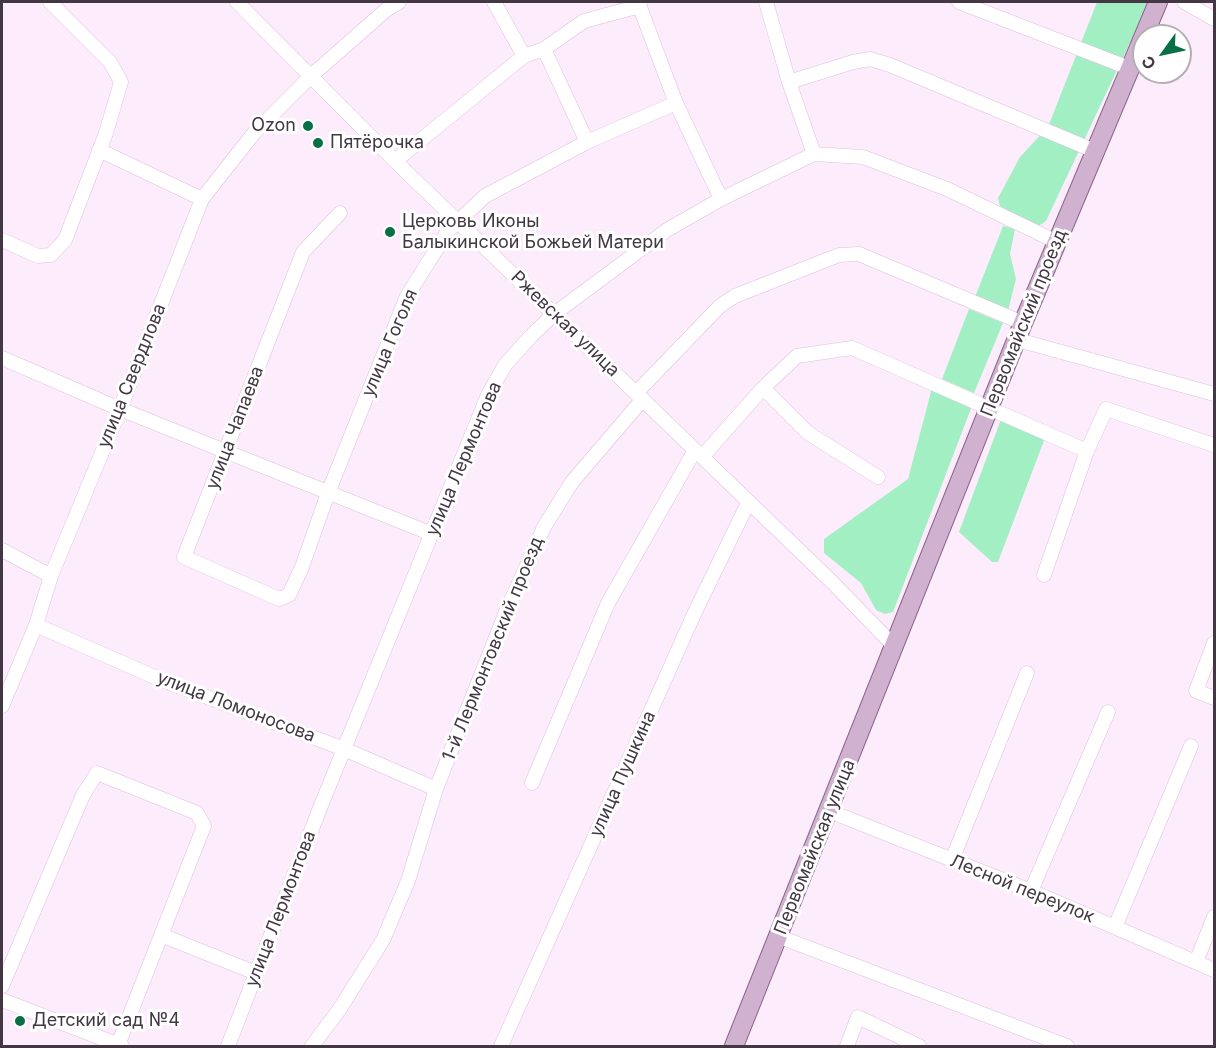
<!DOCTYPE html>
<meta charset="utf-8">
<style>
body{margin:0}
#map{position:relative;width:1216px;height:1048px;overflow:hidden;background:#fdecfc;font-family:Inter,sans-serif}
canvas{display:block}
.frame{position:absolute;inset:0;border:3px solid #423742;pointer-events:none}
.north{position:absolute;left:1132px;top:24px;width:60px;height:60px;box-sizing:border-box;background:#fff;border:2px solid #b3afb3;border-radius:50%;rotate:237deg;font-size:16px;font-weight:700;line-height:24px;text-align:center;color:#423742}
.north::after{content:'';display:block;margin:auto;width:21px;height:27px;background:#087047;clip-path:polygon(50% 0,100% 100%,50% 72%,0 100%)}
</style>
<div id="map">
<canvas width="1216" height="1048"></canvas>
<div class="frame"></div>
<div class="north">С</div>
</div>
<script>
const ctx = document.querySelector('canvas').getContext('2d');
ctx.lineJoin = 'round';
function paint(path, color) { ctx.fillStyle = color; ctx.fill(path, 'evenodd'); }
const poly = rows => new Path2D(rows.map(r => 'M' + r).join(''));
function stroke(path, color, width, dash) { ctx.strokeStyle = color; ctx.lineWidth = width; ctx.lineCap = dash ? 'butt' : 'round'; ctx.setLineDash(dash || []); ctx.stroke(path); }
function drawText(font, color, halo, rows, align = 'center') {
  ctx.font = font + ' Inter,sans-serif'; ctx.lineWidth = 6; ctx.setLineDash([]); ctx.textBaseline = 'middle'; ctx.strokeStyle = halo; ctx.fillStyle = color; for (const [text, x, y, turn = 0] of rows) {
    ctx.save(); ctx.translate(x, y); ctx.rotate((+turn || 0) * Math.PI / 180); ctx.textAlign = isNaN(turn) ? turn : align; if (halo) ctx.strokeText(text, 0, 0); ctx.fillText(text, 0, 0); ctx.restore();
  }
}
const green = poly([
 [1097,2,1149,2,1046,221,1037,227,1000,206,998,198,1020,157,1048,127],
 [1003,226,1015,229,1010,254,1016,279,1008,311,975,297],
 [969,309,1003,323,974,393,942,379],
 [932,388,972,406,893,612,885,614,876,610,861,583,824,553,824,539,908,479],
 [1003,414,1048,430,998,562,992,562,959,532]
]);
const minor = poly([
 [237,2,395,161,832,582,894,646],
 [494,2,524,56],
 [638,2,676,103,721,199],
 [766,2,789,82,814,154],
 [959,2,1129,68],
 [1184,2,1214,19],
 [544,49,587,142],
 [789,82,853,62,870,59,890,65,1095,151],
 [99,150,202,199],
 [395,161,524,56,544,49,584,21,640,6],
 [340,213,303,252,184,557,279,599,289,595,302,567,328,493,407,296,448,231,485,196,587,142,676,103],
 [2,240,38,256,51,255,65,240,106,133,121,82,110,62,50,2],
 [1018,340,1214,394],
 [2,358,120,409,432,534],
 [763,388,808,433,878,477],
 [636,393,720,306,735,296,839,255,859,254,1023,323],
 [702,457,763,388,797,356,852,348,1087,451],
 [2,550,51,576],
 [1044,575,1087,451,1106,409,1214,445],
 [36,625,157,678,344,749,436,789],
 [1214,643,1196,691,1214,698],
 [2,706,36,625,51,576,120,409,202,199,254,133,311,76,386,10,399,2],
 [532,783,608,603,695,450],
 [829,811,1031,891,1214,970],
 [952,860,1027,673],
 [1031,891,1108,712],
 [1115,927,1191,746],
 [161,935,256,973],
 [780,937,1067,1046],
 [1196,962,1214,917],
 [2,986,83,795,97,773,197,813,204,826,118,1045],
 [2,1000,122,1046],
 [228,1046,320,808,488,395,505,365,531,336,554,314,667,230,721,199,814,154,863,157,947,189,1057,242],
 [312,1046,339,1010,383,940,408,881,436,789,506,612,544,527,572,482,643,399],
 [501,1046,695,612,748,503],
 [847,1046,858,1017,919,1046]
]);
const major = poly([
 [734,1046,1023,323,1158,2]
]);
const markers = [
 [308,126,6,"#087047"],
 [318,143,6,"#087047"],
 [390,232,6,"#087047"],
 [20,1021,6,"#087047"]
];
const poiNames = [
 ["Ozon",296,126,"right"],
 ["Пятёрочка",330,143],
 ["Церковь Иконы",402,222],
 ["Балыкинской Божьей Матери",402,243],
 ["Детский сад №4",32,1021]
];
const streetNames = [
 ["Первомайский проезд",1024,323,-68],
 ["Ржевская улица",565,324,44],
 ["улица Гоголя",390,343,-67],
 ["улица Свердлова",132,376,-68],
 ["улица Чапаева",235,428,-69],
 ["улица Лермонтова",464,459,-67],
 ["1-й Лермонтовский проезд",493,649,-68],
 ["улица Ломоносова",236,707,21],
 ["улица Пушкина",623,774,-66],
 ["Первомайская улица",815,847,-68],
 ["Лесной переулок",1022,889,22],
 ["улица Лермонтова",281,909,-69]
];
paint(green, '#a2efc4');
stroke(minor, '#dbc1db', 15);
stroke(major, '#8a658a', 20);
stroke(minor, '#fff', 14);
stroke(major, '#d0b2d0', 18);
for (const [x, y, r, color] of markers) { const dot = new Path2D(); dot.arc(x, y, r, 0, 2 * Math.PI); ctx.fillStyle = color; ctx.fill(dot); stroke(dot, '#fff', 2); }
drawText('18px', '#423742', '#fff', poiNames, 'left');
drawText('18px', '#423742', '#fff', streetNames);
</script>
